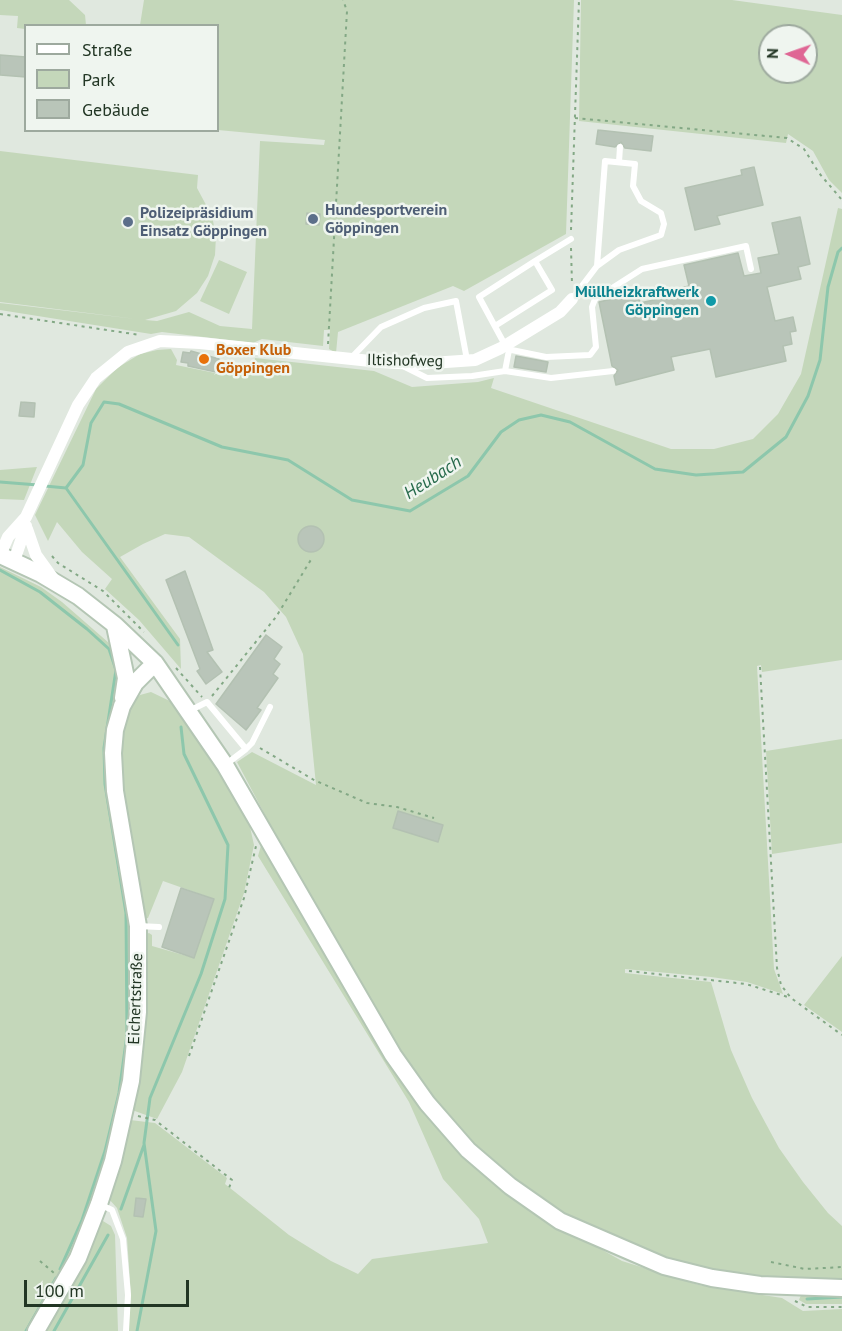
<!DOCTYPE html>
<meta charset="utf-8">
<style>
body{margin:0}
#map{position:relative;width:842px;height:1331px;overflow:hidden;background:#e0e8df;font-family:"PT Sans",sans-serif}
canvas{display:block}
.legend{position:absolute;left:24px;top:24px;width:195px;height:108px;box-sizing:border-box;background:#eff5ef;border:2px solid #9da99e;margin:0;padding:8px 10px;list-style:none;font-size:18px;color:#223624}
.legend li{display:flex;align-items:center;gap:12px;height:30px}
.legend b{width:30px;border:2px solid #9da99e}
.north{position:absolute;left:758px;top:24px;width:60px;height:60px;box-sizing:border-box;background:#eff5ef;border:2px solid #9da99e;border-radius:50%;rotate:272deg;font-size:16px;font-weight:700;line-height:24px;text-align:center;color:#223624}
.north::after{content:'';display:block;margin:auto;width:21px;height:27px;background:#df6694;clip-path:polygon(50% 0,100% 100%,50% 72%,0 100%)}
.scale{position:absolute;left:24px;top:1280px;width:165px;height:27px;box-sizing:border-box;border:3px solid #223624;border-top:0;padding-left:8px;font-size:18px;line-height:21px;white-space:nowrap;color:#223624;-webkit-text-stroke:4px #eff5ef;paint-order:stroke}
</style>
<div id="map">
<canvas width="842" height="1331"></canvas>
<ul class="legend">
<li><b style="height:8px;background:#fff"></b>Straße</li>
<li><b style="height:16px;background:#c4d7ba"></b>Park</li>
<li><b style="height:16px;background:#b9c5b9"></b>Gebäude</li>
</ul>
<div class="north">N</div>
<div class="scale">100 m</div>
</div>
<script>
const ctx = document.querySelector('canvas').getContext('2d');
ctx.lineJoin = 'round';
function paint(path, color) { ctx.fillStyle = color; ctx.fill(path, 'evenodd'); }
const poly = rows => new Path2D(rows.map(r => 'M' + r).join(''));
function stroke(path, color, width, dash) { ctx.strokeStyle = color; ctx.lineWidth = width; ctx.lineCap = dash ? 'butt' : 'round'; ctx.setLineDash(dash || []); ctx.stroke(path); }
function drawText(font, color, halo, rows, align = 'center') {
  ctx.font = font + ' "PT Sans",sans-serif'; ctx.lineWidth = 5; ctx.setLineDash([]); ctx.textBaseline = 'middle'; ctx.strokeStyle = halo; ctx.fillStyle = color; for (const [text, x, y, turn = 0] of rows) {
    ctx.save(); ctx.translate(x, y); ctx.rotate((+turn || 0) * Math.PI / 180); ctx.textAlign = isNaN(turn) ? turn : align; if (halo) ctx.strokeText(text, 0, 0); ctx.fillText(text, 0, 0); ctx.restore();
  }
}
const green = poly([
 [0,0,69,0,85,15,86,25,26,26,25,29,17,28,18,16,0,15],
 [144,0,574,0,566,234,464,291,453,286,338,332,336,353,329,349,330,330,324,330,323,346,262,339,253,343,162,332,151,334,0,310,0,303,136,319,0,302,0,151,198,175,197,188,212,216,216,236,215,255,208,276,197,293,176,311,145,320,157,321,189,312,220,326,252,329,260,141,324,145,325,140,218,130,218,26,140,25],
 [581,0,732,0,842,15,842,193,829,180,813,151,788,134,786,143,579,121],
 [770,36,806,36,806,72,770,72],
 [838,208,842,209,842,660,762,672,761,665,757,666,774,969,783,994,747,982,711,977,625,969,625,973,711,982,731,1050,752,1098,779,1148,803,1182,828,1213,842,1226,842,1281,811,1283,712,1272,664,1260,562,1214,522,1188,457,1130,415,1079,309,898,237,762,252,752,316,785,303,654,286,617,264,592,189,537,165,534,143,544,120,557,180,639,181,669,139,620,105,589,112,579,82,552,57,522,48,541,35,515,96,389,117,368,140,354,157,350,171,349,177,360,176,365,215,373,214,375,226,368,252,372,255,358,374,371,412,387,478,382,494,378,491,388,671,449,714,449,753,439,778,414,801,374],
 [398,811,443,825,438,842,393,828],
 [219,260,247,272,229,314,200,301],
 [37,467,24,500,0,499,0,470],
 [0,567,41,587,62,602,109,643,116,654,120,675,111,719,130,927,132,984,126,1067,108,1156,73,1252,30,1331,0,1331],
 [151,692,176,704,248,818,254,845,244,893,182,1072,157,1119,132,1110,144,935,149,933,152,935,152,946,194,958,214,899,163,881,148,918,144,919,121,789,119,739,130,705,140,695],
 [842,739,842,843,772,854,766,751],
 [262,842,416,1102,558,1225,622,1261,699,1285,782,1298,803,1311,842,1309,842,1331,128,1331,131,1296,127,1238,117,1208,108,1198,130,1120,155,1123,227,1178,225,1184,289,1235,331,1261,358,1274,372,1259,488,1243,479,1219,443,1179,409,1102,258,856],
 [842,956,842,1032,804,1005],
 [103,1221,111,1226,115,1235,118,1331,44,1331,100,1222],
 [842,1294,842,1304,806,1304,799,1300,801,1295]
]);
const stream = poly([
 [0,482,38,485],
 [45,486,66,488,83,465,91,423,104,402,119,404,222,447,288,460,352,500,410,511,468,476,501,432,519,420,541,415,570,422,655,469,696,475,743,472,786,437,808,396,820,360,828,287,838,252,842,248],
 [66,488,178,645],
 [0,570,40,592,87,629,109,649,116,670,104,748,105,784,126,913,127,1035,119,1093,105,1151,82,1220,60,1269],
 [121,1209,144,1145],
 [807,1299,842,1297],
 [26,1331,56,1278],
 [54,1331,108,1235],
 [137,1331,156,1231,144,1143,150,1098,201,974,225,899,228,845,184,754,181,727]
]);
const building = poly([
 [0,55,26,57,26,77,0,75,0,55],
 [598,130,653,136,651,151,625,148,621,142,615,147,596,144,598,130],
 [754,167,763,205,717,216,720,224,695,230,685,188,742,175,741,170,754,167],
 [307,213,320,214,319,225,306,224,307,213],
 [800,217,810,264,798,267,801,279,767,287,775,321,793,317,796,331,790,332,792,344,783,346,786,361,716,377,710,349,671,357,674,370,616,385,614,376,618,370,612,366,599,302,638,293,640,303,658,299,657,294,689,286,684,265,738,253,744,276,761,273,758,258,779,254,772,223,800,217],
 [191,351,219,359,216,372,188,366,188,363,181,362,183,352,190,353,191,351],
 [516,356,548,362,546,372,514,367,516,356],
 [21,402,35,403,34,417,19,416,21,402],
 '298 539a13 13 0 1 1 26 0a13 13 0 1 1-26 0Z',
 [185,571,213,650,207,652,222,672,206,684,197,671,200,669,166,580,185,571],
 [266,635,282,647,274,659,280,664,273,674,278,678,257,708,261,710,246,730,216,704,266,635],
 [398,811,443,825,438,842,393,828,398,811],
 [181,888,214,899,194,958,162,947,181,888],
 [136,1198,146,1199,143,1217,134,1216,136,1198]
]);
const path = poly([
 [575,118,787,138,804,149,819,173,842,200],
 [571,230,579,0],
 [571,248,572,284],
 [0,314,140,335],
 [328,344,347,11,343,0],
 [52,556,58,563,103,591,144,632],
 [760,667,777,968,781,985,791,998,842,1035],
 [176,668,202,697],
 [212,696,276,617,312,558],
 [260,748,314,780,367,803,397,807,434,818],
 [629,971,746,984,791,998],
 [189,1056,244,898,256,846],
 [138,1116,155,1120,232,1180,229,1188],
 [40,1261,54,1273],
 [771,1262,805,1269,842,1267],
 [795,1301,807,1307,842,1307]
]);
const lane = poly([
 [619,162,620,147],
 [535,261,571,239],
 [572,299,597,266,619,250,661,235,664,224,661,213,641,201,633,186,635,164,605,161,597,266],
 [495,326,552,290,535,261,479,297,505,345],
 [502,348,546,357,590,355,596,347,592,307,595,299,642,269,746,246,751,269],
 [350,359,381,327,424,308,456,301,467,360],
 [403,366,427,378,472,376,505,371,509,350],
 [505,371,551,378,613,371],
 [189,711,207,702,246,749,225,765],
 [246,749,252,743,270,707],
 [138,926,159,927],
 [99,1204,112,1210,123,1239,128,1295,126,1331]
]);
const street = poly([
 [27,529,36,555,54,580],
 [0,555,8,537,26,517,78,405,96,378,128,352,160,341,200,343,380,362,417,364,475,360,501,348,560,312,572,299],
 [14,561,26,526]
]);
const secondary = poly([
 [0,555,41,574,78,596,115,625,155,663,225,765,393,1055,427,1103,468,1150,510,1186,560,1221,664,1266,712,1278,760,1285,842,1288],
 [115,626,126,678,123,698],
 [36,1331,78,1258,99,1204,113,1161,131,1081,138,1012,138,926,115,791,113,753,115,730,122,706,135,683,155,663]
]);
const markers = [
 [313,219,6,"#5c6f8a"],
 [128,222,6,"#5c6f8a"],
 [711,301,6,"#0f9aa8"],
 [204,359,6,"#e8710a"]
];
const serviceNames = [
 ["Hundesportverein",325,210],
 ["Göppingen",325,228],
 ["Polizeipräsidium",140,213],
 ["Einsatz Göppingen",140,231]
];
const cultureNames = [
 ["Müllheizkraftwerk",699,292],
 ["Göppingen",699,310]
];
const foodNames = [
 ["Boxer Klub",216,350],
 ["Göppingen",216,368]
];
const streetNames = [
 ["Iltishofweg",405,361,1],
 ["Eichertstraße",136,999,-88]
];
const waterNames = [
 ["Heubach",433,478,-33]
];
paint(green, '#c4d7ba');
stroke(stream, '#8dc7ac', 3);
paint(building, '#b9c5b9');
stroke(building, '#b3c1b2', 1.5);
stroke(secondary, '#b4c6b4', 20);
stroke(path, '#83a885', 2, [3, 4.5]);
stroke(lane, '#fff', 6);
stroke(street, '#fff', 12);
stroke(secondary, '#fff', 16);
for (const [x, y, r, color] of markers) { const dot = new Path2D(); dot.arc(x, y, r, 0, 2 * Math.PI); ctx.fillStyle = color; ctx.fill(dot); stroke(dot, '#eff5ef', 2); }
drawText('bold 16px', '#4e5e75', '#eff5ef', serviceNames, 'left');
drawText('bold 16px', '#0d838f', '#eff5ef', cultureNames, 'right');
drawText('bold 16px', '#c56008', '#eff5ef', foodNames, 'left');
drawText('16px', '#223624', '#eff5ef', streetNames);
drawText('italic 18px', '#25694a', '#eff5ef', waterNames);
</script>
